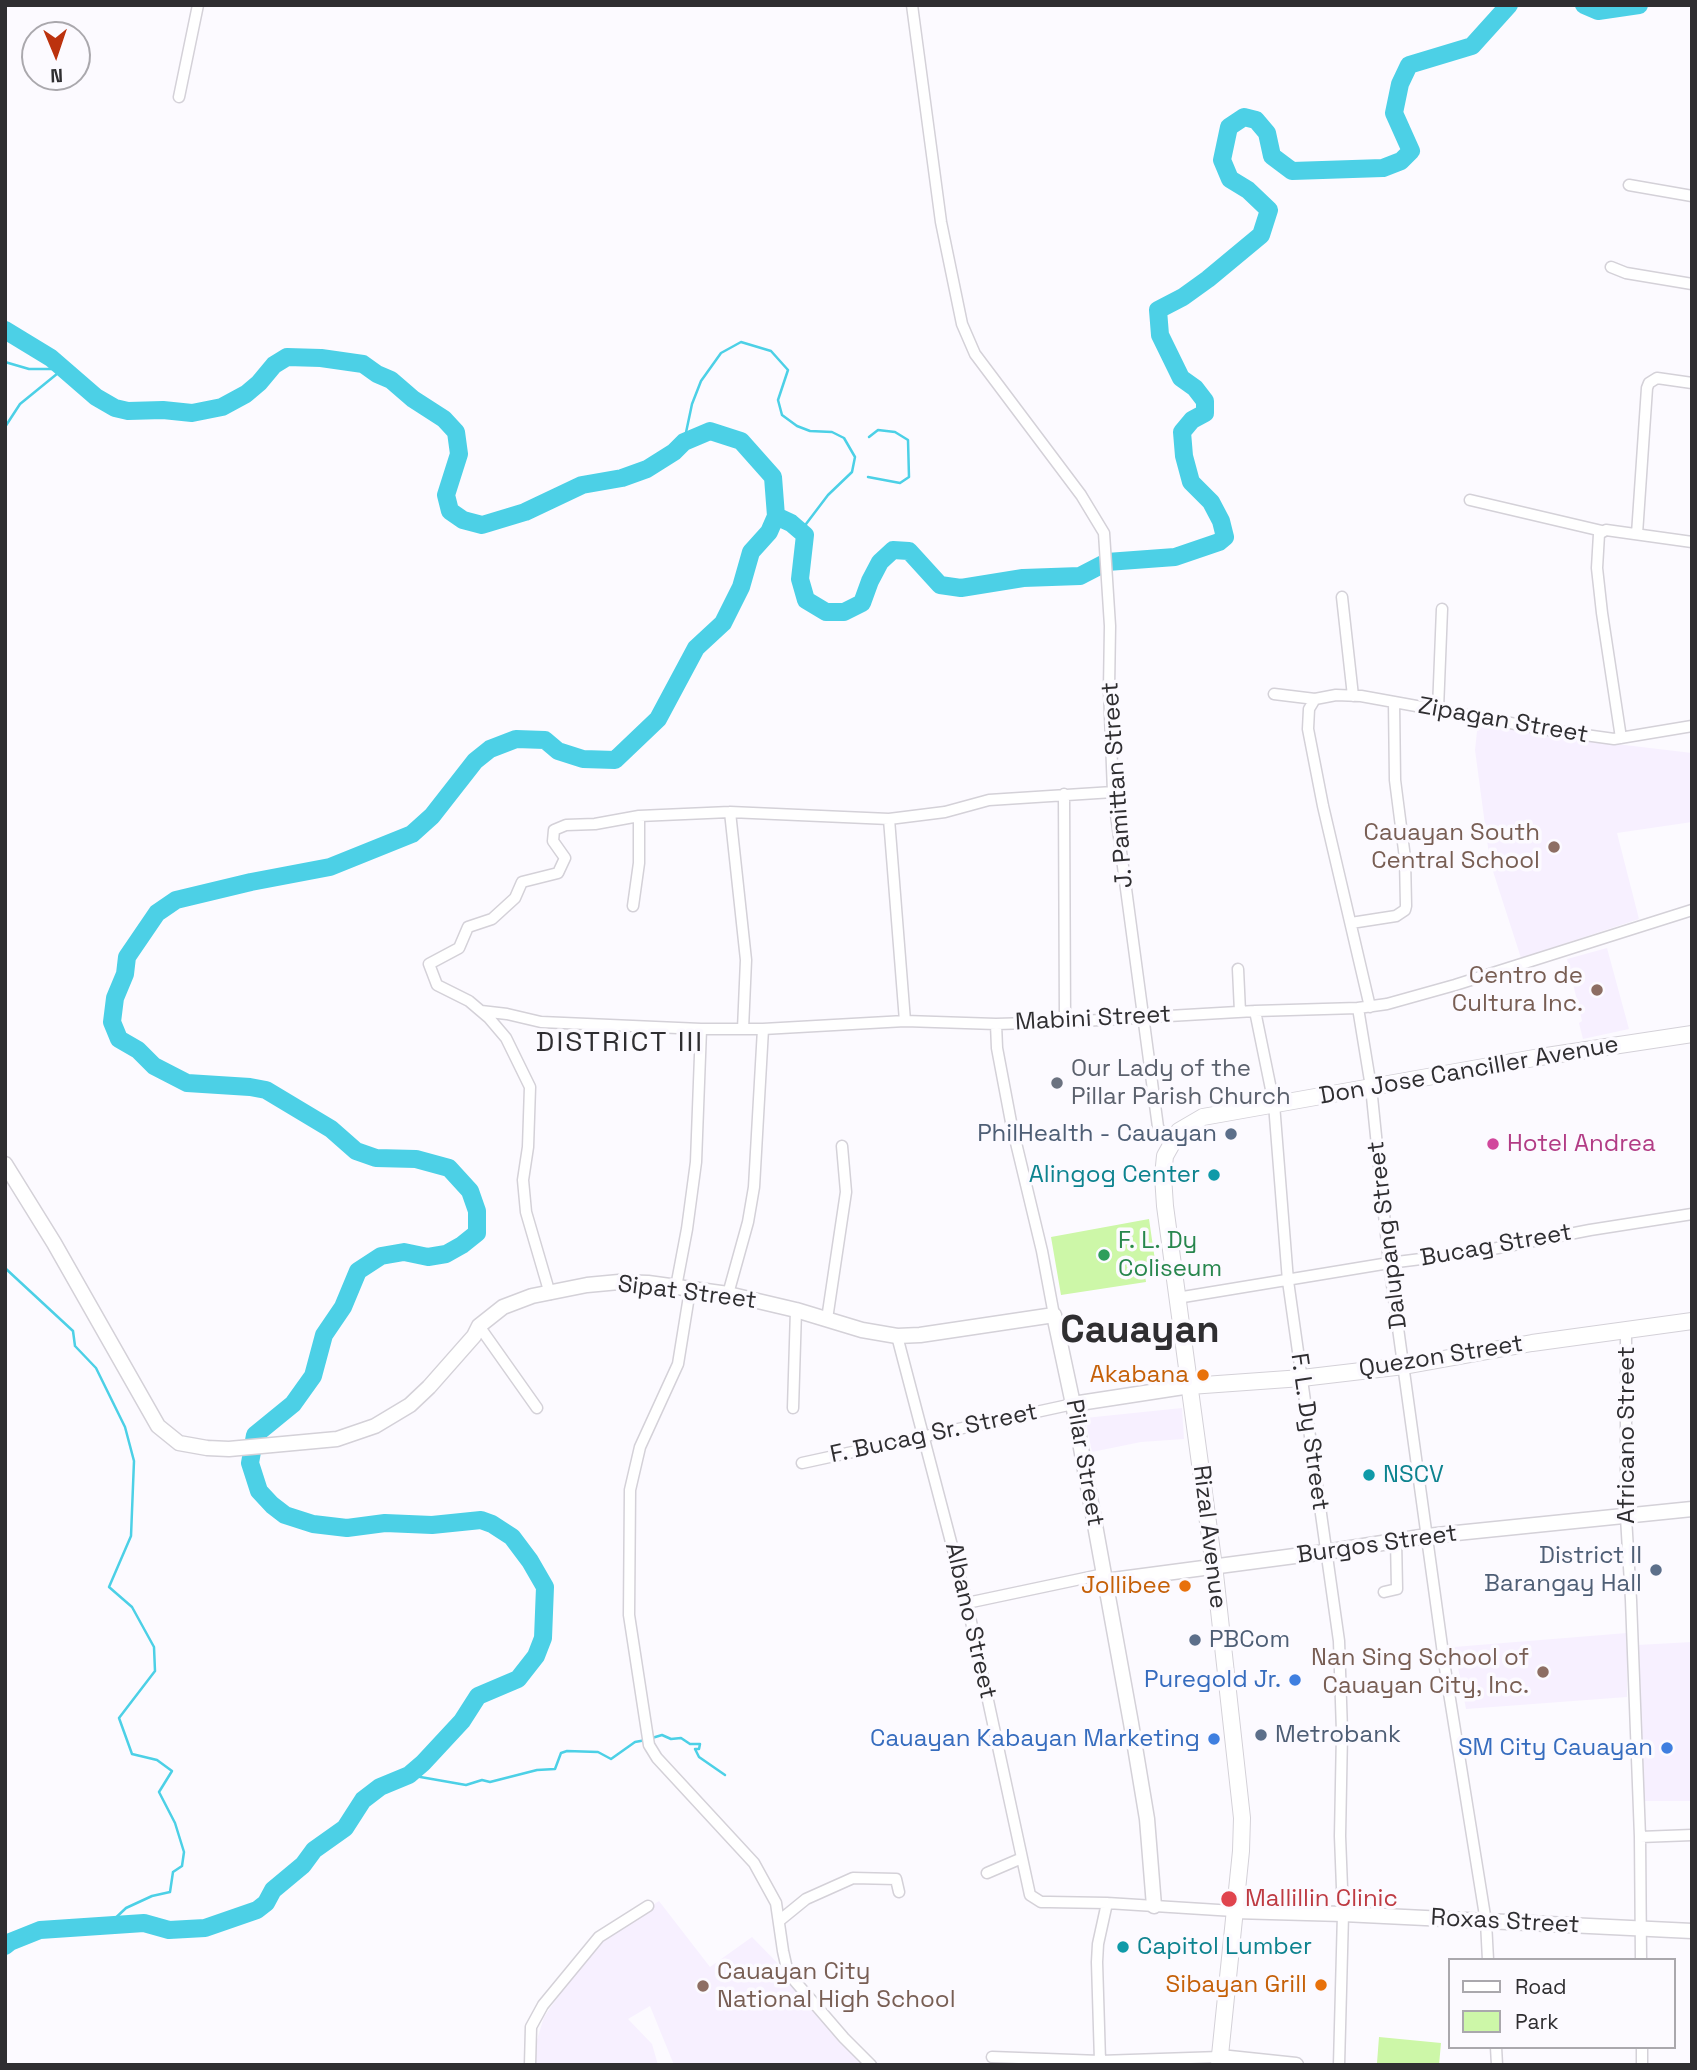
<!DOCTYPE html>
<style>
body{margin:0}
#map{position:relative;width:1697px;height:2070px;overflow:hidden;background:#fcfaff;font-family:"Space Grotesk",sans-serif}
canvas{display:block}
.frame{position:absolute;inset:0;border:7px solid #2f2e31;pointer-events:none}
.legend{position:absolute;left:1448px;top:1958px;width:228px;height:91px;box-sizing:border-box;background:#fcfaff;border:2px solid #aaa8ad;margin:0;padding:9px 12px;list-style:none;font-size:21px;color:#2f2e31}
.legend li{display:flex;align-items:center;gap:14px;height:35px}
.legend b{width:35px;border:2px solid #aaa8ad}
.north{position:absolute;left:21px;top:21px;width:70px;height:70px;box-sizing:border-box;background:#fcfaff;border:2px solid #aaa8ad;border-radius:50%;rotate:178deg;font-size:19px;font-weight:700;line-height:28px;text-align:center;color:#2f2e31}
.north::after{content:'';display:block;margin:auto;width:24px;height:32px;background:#bc320e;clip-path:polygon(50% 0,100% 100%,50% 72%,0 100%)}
</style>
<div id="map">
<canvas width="1697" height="2070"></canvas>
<div class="frame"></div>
<ul class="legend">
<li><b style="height:9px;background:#fff"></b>Road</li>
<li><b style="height:19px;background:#cdf7a8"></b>Park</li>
</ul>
<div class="north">N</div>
</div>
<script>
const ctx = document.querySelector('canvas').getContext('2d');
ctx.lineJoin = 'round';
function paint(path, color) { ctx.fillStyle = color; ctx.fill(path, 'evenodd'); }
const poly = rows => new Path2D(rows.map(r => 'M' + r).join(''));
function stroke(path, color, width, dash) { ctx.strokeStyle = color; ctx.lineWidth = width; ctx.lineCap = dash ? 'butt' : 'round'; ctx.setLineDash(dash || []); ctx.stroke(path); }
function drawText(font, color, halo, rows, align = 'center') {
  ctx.font = font + ' "Space Grotesk",sans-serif'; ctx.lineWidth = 7; ctx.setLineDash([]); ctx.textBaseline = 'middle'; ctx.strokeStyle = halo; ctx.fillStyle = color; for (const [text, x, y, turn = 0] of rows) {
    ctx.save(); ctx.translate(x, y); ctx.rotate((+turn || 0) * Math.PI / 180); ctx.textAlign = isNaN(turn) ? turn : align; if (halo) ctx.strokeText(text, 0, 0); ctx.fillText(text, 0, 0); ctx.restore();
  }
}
const built = poly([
 [1478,722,1591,741,1692,753,1692,822,1617,833,1639,919,1521,958,1490,862,1475,750],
 [1607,948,1629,1029,1583,1039,1579,1023,1582,1021,1567,959],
 [1182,1408,1184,1439,1141,1442,1092,1452,1085,1418],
 [1627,1633,1627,1697,1466,1709,1454,1647],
 [1692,1642,1692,1801,1644,1801,1637,1645],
 [659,1901,710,1967,752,1937,877,2065,674,2065,650,2006,628,2019,652,2044,658,2065,536,2065,536,2043,544,2017,588,1953,600,1938]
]);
const green = poly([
 [1149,1219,1157,1274,1145,1275,1146,1282,1061,1295,1051,1237],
 [1379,2037,1441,2043,1439,2065,1377,2063]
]);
const stream = poly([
 [5,362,29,369,63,369],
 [5,427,20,404,63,369],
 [684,442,692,404,701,381,721,353,741,342,771,351,788,370,778,400,782,415,797,426,810,431,832,432,844,438,855,457,852,472,828,495,806,524,805,535],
 [868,477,900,483,909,477,908,440,895,432,878,430,869,437],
 [5,1268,73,1331,75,1346,96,1368,125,1427,134,1461,131,1536,109,1587,132,1607,154,1647,155,1671,119,1718,132,1754,157,1760,172,1771,159,1792,175,1823,184,1852,182,1866,173,1872,170,1892,152,1896,126,1908,106,1927],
 [652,1738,662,1735,671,1739,681,1738,690,1744,700,1744,699,1749,695,1749,699,1757,725,1775],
 [409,1775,466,1785,482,1780,490,1782,537,1770,555,1769,561,1753,567,1751,598,1752,611,1759,635,1742,646,1740]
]);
const river = poly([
 [1584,5,1598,11,1639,5],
 [5,330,51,358,96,397,115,408,128,411,163,410,192,413,222,407,246,394,259,383,274,365,287,357,321,358,363,364,377,374,391,380,413,399,444,419,456,432,459,454,446,495,450,511,463,520,482,525,525,512,582,485,622,478,647,469,674,452,684,442,710,431,741,441,773,477,776,516,769,532,751,552,741,587,723,623,696,648,658,719,615,760,583,759,558,751,545,740,516,739,490,749,475,761,432,816,412,834,330,867,251,882,176,900,157,913,127,957,125,974,115,998,112,1022,119,1039,138,1050,154,1066,187,1083,250,1087,266,1090,331,1129,356,1151,376,1158,416,1159,449,1168,470,1191,477,1211,477,1233,462,1245,446,1254,428,1257,404,1252,381,1256,358,1271,343,1307,324,1335,313,1376,293,1404,255,1435,250,1463,259,1491,272,1505,285,1515,313,1524,347,1528,385,1523,432,1525,481,1520,492,1524,512,1537,530,1561,545,1587,543,1638,536,1656,518,1679,478,1696,462,1721,423,1763,409,1775,380,1787,363,1800,345,1828,314,1850,303,1865,273,1890,266,1903,257,1910,205,1928,169,1930,144,1923,40,1930,10,1942,5,1946],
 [776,516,791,523,805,535,800,579,806,600,826,612,844,612,862,603,870,581,880,562,893,550,909,551,940,585,961,588,1023,578,1080,576,1107,562,1175,557,1219,542,1225,537,1221,521,1211,502,1191,482,1184,456,1182,432,1192,420,1205,413,1205,401,1195,388,1181,378,1160,335,1158,310,1183,297,1208,279,1261,235,1269,210,1248,190,1230,179,1222,160,1229,127,1244,117,1256,120,1267,133,1272,156,1292,171,1383,168,1401,161,1411,151,1394,113,1400,84,1409,65,1472,46,1509,5]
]);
const minor = poly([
 [912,5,941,222,962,324,975,354,1081,495,1104,533,1110,626,1109,689,1113,792,1158,1127,1163,1135,1172,1141],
 [179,97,198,5],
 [1629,185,1692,196],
 [1611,267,1626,273,1692,284],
 [1470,500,1602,531],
 [1637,534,1647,388,1649,383,1657,378,1692,383],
 [1342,597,1353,696],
 [1274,694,1315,699,1336,695,1361,696,1549,730,1614,739,1692,726],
 [1315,699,1309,709,1308,729,1323,806,1370,1007],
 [1438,709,1442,609],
 [1621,738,1602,613,1597,568,1599,534,1606,530,1692,542],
 [1064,794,1065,1022],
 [730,812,746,960,743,1029],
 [889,819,905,1021],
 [633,906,639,863,639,816],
 [1351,923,1396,916,1405,910,1406,906,1405,858,1395,780,1394,702],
 [1238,969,1240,1012],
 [1358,1008,1371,1087,1389,1263,1445,1668,1486,1922,1488,1960],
 [481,1011,507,1014,541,1022,701,1029,763,1029,905,1021,996,1024,1065,1022,1255,1011,1358,1008,1387,1004,1455,985,1692,910],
 [1255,1011,1274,1104,1288,1281,1339,1641,1342,1732,1340,1836,1343,1914,1339,2065],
 [996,1024,997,1048,1011,1122,1042,1251,1054,1315],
 [676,1287,687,1229,696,1162,701,1029],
 [690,1290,678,1364,640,1447,630,1490,629,1615,649,1745,657,1758,754,1863,776,1903,783,1951,787,1969,794,1980,844,2038,871,2065],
 [550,1294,526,1212,523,1180,528,1147,530,1087,506,1038,489,1018,469,1001,437,985,429,964,459,948,468,927,492,919,515,898,522,882,558,873,565,858,553,841,554,830,566,825,595,824,639,816,730,812,889,819,945,812,989,800,1113,792],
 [728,1294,748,1222,754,1187,763,1029],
 [1177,1298,1389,1263,1477,1252,1590,1230,1692,1214],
 [827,1319,846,1192,842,1146],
 [479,1326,537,1408],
 [1626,1331,1626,1517,1631,1600,1640,1837,1641,1960],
 [897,1336,967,1603,1030,1895,1041,1902,1049,1902,1107,1903,1234,1911],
 [793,1408,796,1310],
 [802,1463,1073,1404],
 [1384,1592,1397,1589,1396,1540],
 [967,1603,1104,1574],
 [1640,1837,1692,1835],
 [987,1873,1022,1858],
 [779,1921,806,1899,853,1878,896,1879,899,1892],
 [1496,2047,1497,2065],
 [1642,2047,1642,2065],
 [992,2057,1100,2061,1220,2057],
 [1100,2061,1097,1962,1098,1944,1107,1903],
 [530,2065,531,2027,543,2005,599,1937,648,1906]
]);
const tertiary = poly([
 [5,1164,54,1243,158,1426,179,1443,207,1448,229,1449,337,1439,375,1426,410,1405,429,1387,474,1336,479,1326,503,1307,532,1296,587,1285,619,1282,648,1283,728,1294,796,1310,862,1330,897,1336,920,1335,1054,1315,1073,1404,1131,1723,1147,1819,1154,1906],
 [1073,1404,1190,1386],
 [1105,1581,1325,1552,1427,1536,1692,1509],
 [1234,1911,1343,1914,1692,1931],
 [1220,2057,1296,2065]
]);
const secondary = poly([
 [1190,1386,1302,1378,1404,1366,1532,1343,1692,1321],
 [1219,2065,1241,1851,1242,1818,1215,1574,1165,1206,1163,1176,1165,1156,1179,1131,1203,1117,1540,1057,1692,1034]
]);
const markers = [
 [1554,847,7,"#8d6e63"],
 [1597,990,7,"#8d6e63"],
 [1057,1083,7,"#6b7280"],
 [1231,1134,7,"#5c6f8a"],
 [1493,1144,7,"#d1479c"],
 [1214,1175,7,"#0f9aa8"],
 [1104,1255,7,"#2e9e5b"],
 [1203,1375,7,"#e8710a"],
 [1369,1475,7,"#0f9aa8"],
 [1656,1570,7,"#5c6f8a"],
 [1185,1586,7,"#e8710a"],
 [1195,1640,7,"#5c6f8a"],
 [1543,1672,7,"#8d6e63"],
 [1295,1680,7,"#3f7fe0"],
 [1261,1735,7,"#5c6f8a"],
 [1214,1739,7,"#3f7fe0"],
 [1667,1748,7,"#3f7fe0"],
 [1229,1899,9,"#e0444e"],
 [1123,1947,7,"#0f9aa8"],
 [1321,1985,7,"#e8710a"],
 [703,1986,7,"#8d6e63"]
];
const streetNames = [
 ["Zipagan Street",1503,721,10],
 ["J. Pamittan Street",1118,785,-94],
 ["Mabini Street",1093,1019,-3],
 ["Don Jose Canciller Avenue",1469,1071,-10],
 ["Dalupang Street",1388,1235,-97],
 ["Bucag Street",1496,1246,-10],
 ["Sipat Street",687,1293,7],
 ["Quezon Street",1441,1357,-9],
 ["F. L. Dy Street",1309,1432,82],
 ["F. Bucag Sr. Street",934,1434,-12],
 ["Africano Street",1627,1435,-90],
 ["Pilar Street",1084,1463,80],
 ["Rizal Avenue",1209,1537,83],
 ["Burgos Street",1377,1545,-8],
 ["Albano Street",970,1621,77],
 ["Roxas Street",1505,1922,3]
];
const educationNames = [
 ["Cauayan South",1540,833],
 ["Central School",1540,861],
 ["Centro de",1583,976],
 ["Cultura Inc.",1583,1004],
 ["Nan Sing School of",1529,1658],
 ["Cauayan City, Inc.",1529,1686],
 ["Cauayan City",717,1972,"left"],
 ["National High School",717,2000,"left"]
];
const worshipNames = [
 ["Our Lady of the",1071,1069],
 ["Pillar Parish Church",1071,1097]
];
const serviceNames = [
 ["PhilHealth - Cauayan",1217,1134],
 ["District II",1642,1556],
 ["Barangay Hall",1642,1584],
 ["PBCom",1209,1640,"left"],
 ["Metrobank",1275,1735,"left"]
];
const hotelNames = [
 ["Hotel Andrea",1507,1144]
];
const cultureNames = [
 ["Alingog Center",1200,1175,"right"],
 ["NSCV",1383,1475],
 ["Capitol Lumber",1137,1947]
];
const leisureNames = [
 ["F. L. Dy",1118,1241],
 ["Coliseum",1118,1269]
];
const foodNames = [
 ["Akabana",1189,1375],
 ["Jollibee",1171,1586],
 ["Sibayan Grill",1307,1985]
];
const shopNames = [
 ["Puregold Jr.",1281,1680],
 ["Cauayan Kabayan Marketing",1200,1739],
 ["SM City Cauayan",1653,1748]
];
const healthNames = [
 ["Mallillin Clinic",1245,1899]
];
const quarterNames = [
 ["DISTRICT III",620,1043]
];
const townNames = [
 ["Cauayan",1140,1332]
];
paint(built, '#f7f0ff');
paint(green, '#cdf7a8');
stroke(stream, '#4cd0e6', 2.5);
stroke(river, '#4cd0e6', 18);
stroke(minor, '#d4d1d8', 13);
stroke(tertiary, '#d4d1d8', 17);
stroke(secondary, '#d4d1d8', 18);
stroke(minor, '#fff', 10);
stroke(tertiary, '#fff', 14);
stroke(secondary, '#fff', 16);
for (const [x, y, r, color] of markers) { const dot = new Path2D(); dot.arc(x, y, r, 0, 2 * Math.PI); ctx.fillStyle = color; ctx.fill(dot); stroke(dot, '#fcfaff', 2.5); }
drawText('24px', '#2f2e31', '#fcfaff', streetNames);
drawText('24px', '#785e54', '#fcfaff', educationNames, 'right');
drawText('24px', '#5b616d', '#fcfaff', worshipNames, 'left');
drawText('24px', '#4e5e75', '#fcfaff', serviceNames, 'right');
drawText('24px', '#b23c85', '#fcfaff', hotelNames, 'left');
drawText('24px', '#0d838f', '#fcfaff', cultureNames, 'left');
drawText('24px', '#27864d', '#fcfaff', leisureNames, 'left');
drawText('24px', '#c56008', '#fcfaff', foodNames, 'right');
drawText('24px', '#366cbe', '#fcfaff', shopNames, 'right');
drawText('24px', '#be3a42', '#fcfaff', healthNames, 'left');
ctx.letterSpacing = '2px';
drawText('28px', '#2f2e31', '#fcfaff', quarterNames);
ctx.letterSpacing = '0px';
drawText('bold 38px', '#2f2e31', '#fcfaff', townNames);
</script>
